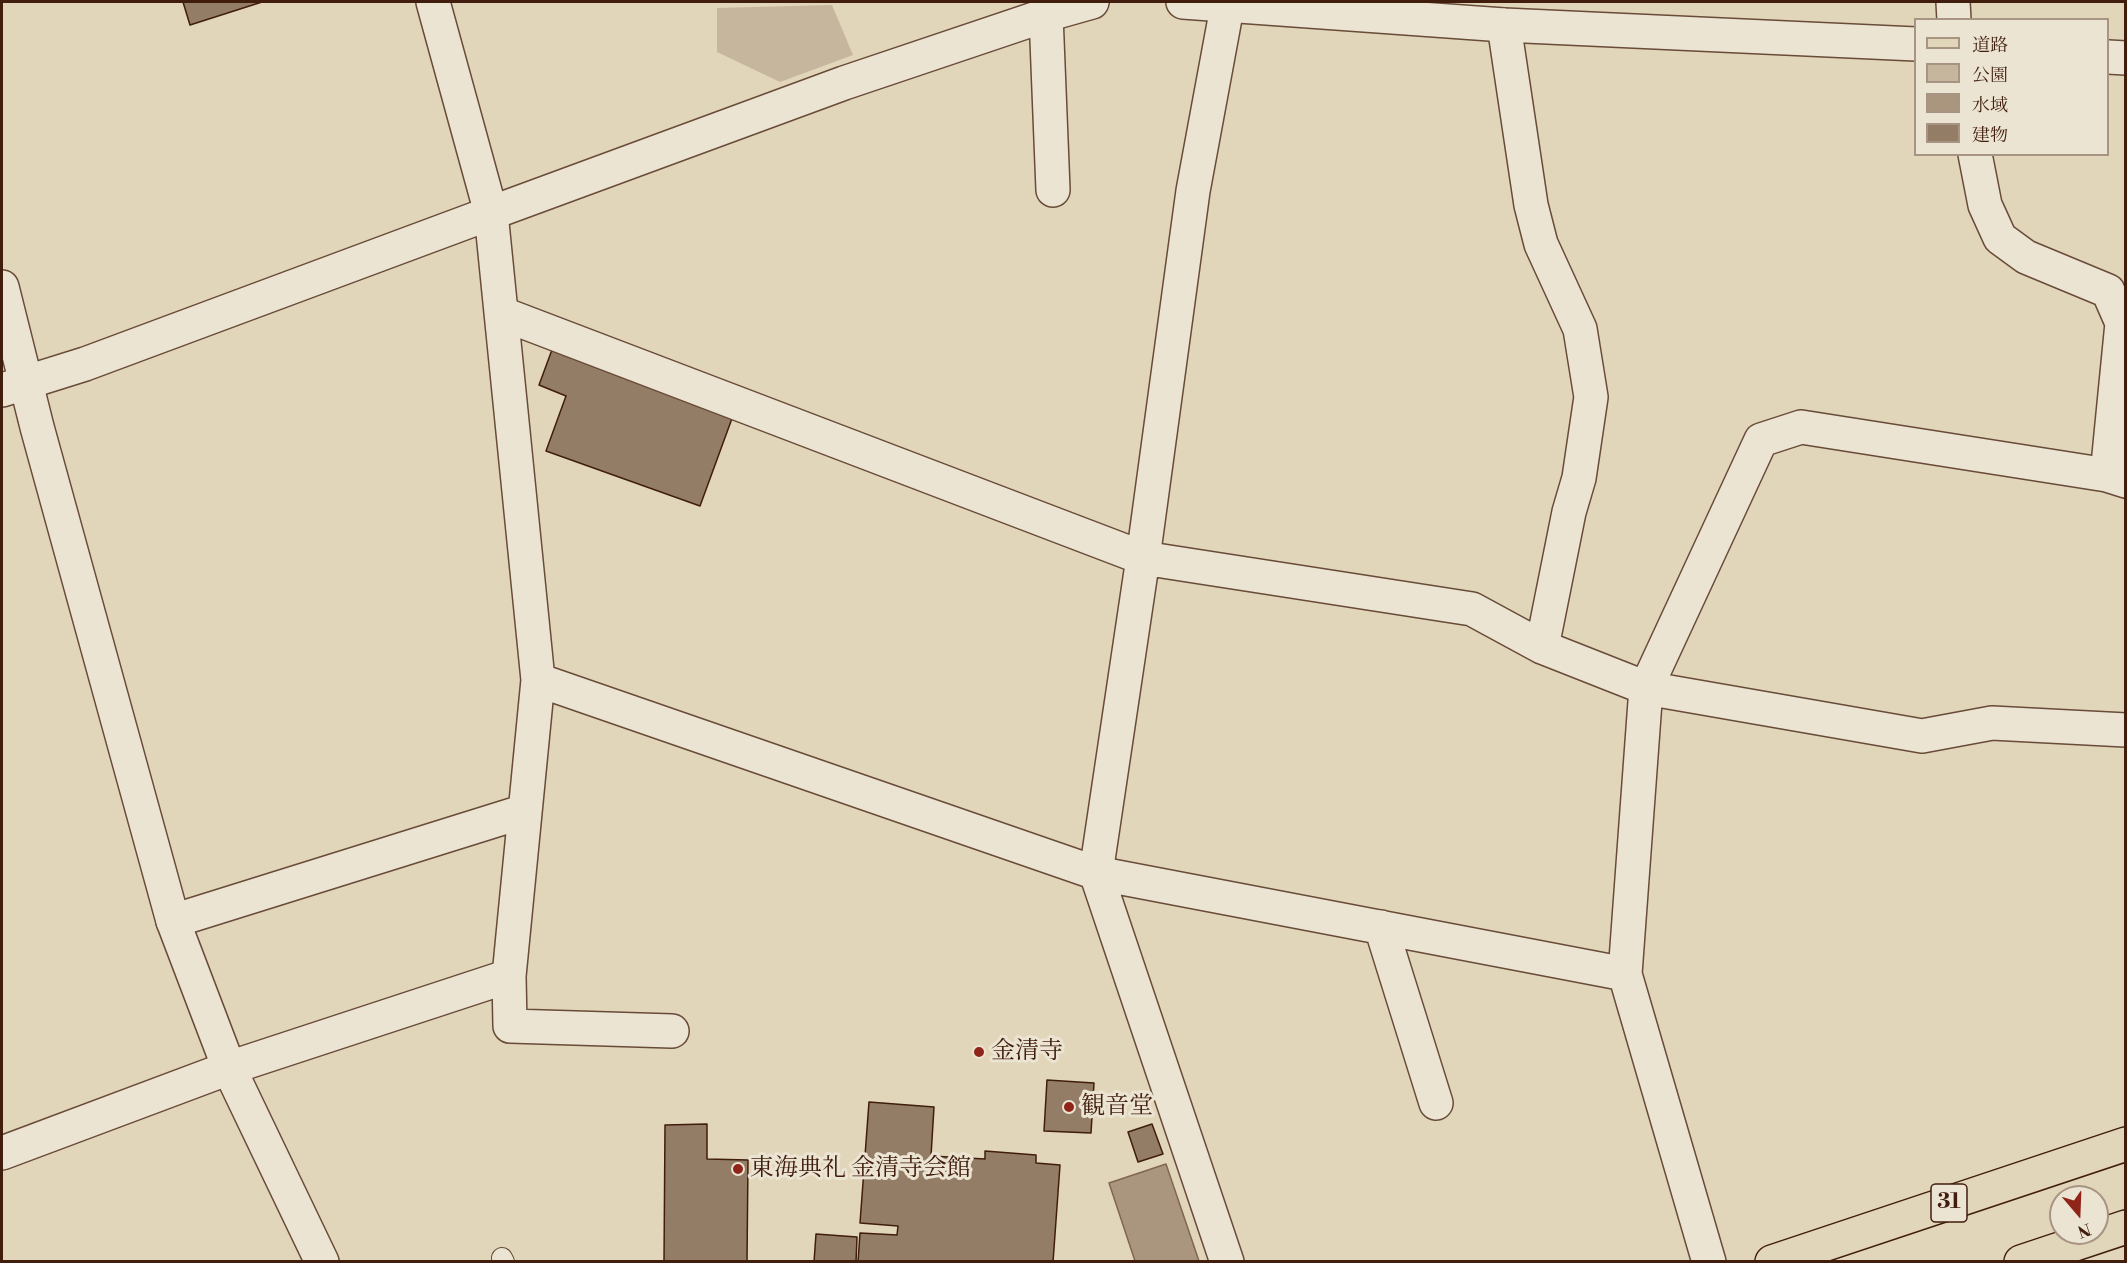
<!DOCTYPE html>
<meta charset="utf-8">
<style>
body{margin:0}
#map{position:relative;width:2127px;height:1263px;overflow:hidden;background:#e1d5ba;font-family:"Libre Bodoni","Noto Serif JP",serif}
canvas{display:block}
.frame{position:absolute;inset:0;border:3px solid #401d0d;pointer-events:none}
.legend{position:absolute;left:1914px;top:18px;width:195px;height:138px;box-sizing:border-box;background:#ece4d2;border:2px solid #a79483;margin:0;padding:8px 10px;list-style:none;font-size:18px;color:#401d0d}
.legend li{display:flex;align-items:center;gap:12px;height:30px}
.legend b{width:30px;border:2px solid #a79483}
.north{position:absolute;left:2049px;top:1185px;width:60px;height:60px;box-sizing:border-box;background:#ece4d2;border:2px solid #a79483;border-radius:50%;rotate:161deg;font-size:16px;font-weight:700;line-height:24px;text-align:center;color:#401d0d}
.north::after{content:'';display:block;margin:auto;width:21px;height:27px;background:#8f2418;clip-path:polygon(50% 0,100% 100%,50% 72%,0 100%)}
</style>
<div id="map">
<canvas width="2127" height="1263"></canvas>
<div class="frame"></div>
<ul class="legend">
<li><b style="height:8px;background:#e1d5ba"></b>道路</li>
<li><b style="height:16px;background:#c6b69d"></b>公園</li>
<li><b style="height:16px;background:#aa967f"></b>水域</li>
<li><b style="height:16px;background:#947d67"></b>建物</li>
</ul>
<div class="north">N</div>
</div>
<script>
const ctx = document.querySelector('canvas').getContext('2d');
ctx.lineJoin = 'round';
function paint(path, color) { ctx.fillStyle = color; ctx.fill(path, 'evenodd'); }
const poly = rows => new Path2D(rows.map(r => 'M' + r).join(''));
function stroke(path, color, width, dash) { ctx.strokeStyle = color; ctx.lineWidth = width; ctx.lineCap = dash ? 'butt' : 'round'; ctx.setLineDash(dash || []); ctx.stroke(path); }
function drawText(font, color, halo, rows, align = 'center') {
  ctx.font = font + ' "Libre Bodoni","Noto Serif JP",serif'; ctx.lineWidth = 6; ctx.setLineDash([]); ctx.textBaseline = 'middle'; ctx.strokeStyle = halo; ctx.fillStyle = color; for (const [text, x, y, turn = 0] of rows) {
    ctx.save(); ctx.translate(x, y); ctx.rotate((+turn || 0) * Math.PI / 180); ctx.textAlign = isNaN(turn) ? turn : align; if (halo) ctx.strokeText(text, 0, 0); ctx.fillText(text, 0, 0); ctx.restore();
  }
}
const green = poly([
 [832,5,853,55,780,82,717,52,717,8]
]);
const water = poly([
 [1166,1164,1199,1261,1135,1261,1109,1183,1166,1164]
]);
const building = poly([
 [183,2,262,2,190,25,183,2],
 [553,347,734,413,700,506,546,451,566,396,539,385,553,347],
 [1047,1080,1094,1083,1091,1133,1044,1131,1047,1080],
 [869,1102,934,1107,931,1156,985,1159,985,1151,1036,1155,1036,1163,1060,1165,1053,1262,858,1262,860,1233,897,1235,898,1226,860,1223,869,1102],
 [707,1124,707,1159,748,1160,747,1262,664,1262,665,1125,707,1124],
 [1152,1124,1163,1154,1138,1162,1128,1132,1152,1124],
 [816,1234,857,1237,856,1262,814,1262,816,1234]
]);
const service = poly([
 [502,1258,504,1262]
]);
const minor = poly([
 [433,2,491,213,538,680,509,976,510,1026,672,1031],
 [1953,2,1954,20],
 [1046,15,1053,190],
 [1504,25,1531,205,1541,244,1580,329,1591,397,1579,478,1569,512,1542,647],
 [1975,154,1985,205,2000,238,2026,257,2108,291,2122,323,2107,475,2126,481],
 [503,314,1143,558,1472,609,1542,647,1646,688,1922,736,1992,723,2126,730],
 [2,390,85,364,491,213],
 [538,680,1096,873,1625,974],
 [173,921,525,811],
 [1381,927,1436,1103],
 [2,1153,229,1068,509,976],
 [1227,1262,1096,873,1143,558,1193,191,1228,2],
 [1709,1262,1625,974,1646,688,1761,440,1801,427,2107,475]
]);
const tertiary = poly([
 [1183,2,1504,25,1916,44],
 [2108,57,2126,58],
 [491,213,844,83,1046,15,1092,2],
 [2,287,37,427,173,921,229,1068,322,1262]
]);
const primary = poly([
 [1772,1262,2126,1144],
 [2021,1262,2126,1227]
]);
const markers = [
 [979,1052,6,"#8f2418"],
 [1069,1107,6,"#8f2418"],
 [738,1169,6,"#8f2418"]
];
const shields = [
 [1949,1203,36]
];
const shieldNames = [
 ["31",1949,1203]
];
const poiNames = [
 ["金清寺",991,1052],
 ["観音堂",1081,1107],
 ["東海典礼 金清寺会館",750,1169]
];
paint(green, '#c6b69d');
paint(water, '#aa967f');
stroke(water, '#806651', 1.5);
paint(building, '#947d67');
stroke(building, '#401d0d', 1.5);
stroke(service, '#684b38', 22);
stroke(minor, '#684b38', 36);
stroke(tertiary, '#684b38', 36);
stroke(primary, '#401d0d', 36);
stroke(service, '#ece4d2', 20);
stroke(minor, '#ece4d2', 33);
stroke(tertiary, '#ece4d2', 33);
stroke(primary, '#e1d5ba', 33);
for (const [x, y, r, color] of markers) { const dot = new Path2D(); dot.arc(x, y, r, 0, 2 * Math.PI); ctx.fillStyle = color; ctx.fill(dot); stroke(dot, '#ece4d2', 2); }
for (const [x, y, w] of shields) { const box = new Path2D(); box.roundRect(x - w / 2, y - 19, w, 38, 4.5); ctx.fillStyle = '#ece4d2'; ctx.fill(box); stroke(box, '#401d0d', 1.5); }
drawText('bold 22px', '#401d0d', null, shieldNames);
drawText('24px', '#401d0d', '#ece4d2', poiNames, 'left');
</script>
